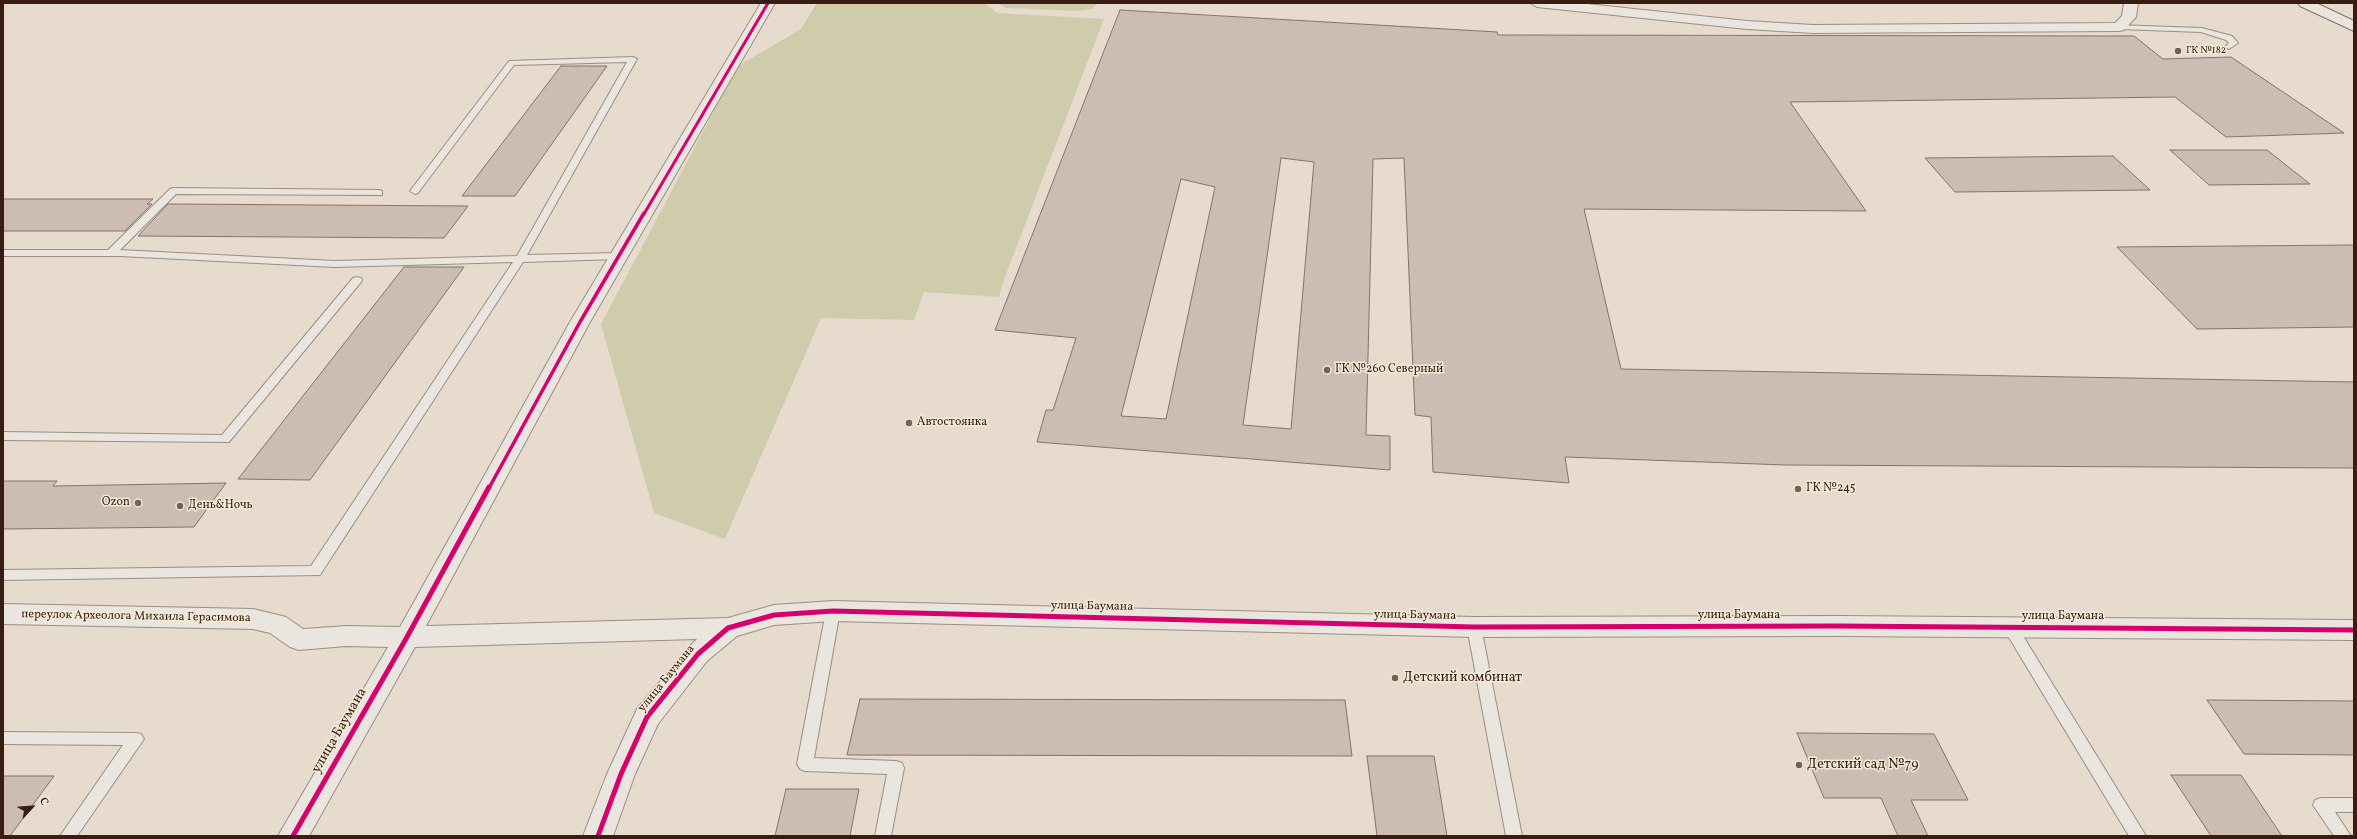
<!DOCTYPE html>
<meta charset="utf-8">
<style>
body{margin:0}
#map{position:relative;width:2357px;height:839px;overflow:hidden;background:#e6dbcc;font-family:Vollkorn,serif}
canvas{display:block}
.frame{position:absolute;inset:0;border:4px solid #381d12;pointer-events:none}
.north{position:absolute;left:12px;top:787px;width:40px;height:40px;-webkit-text-stroke:3px #f5ead7;paint-order:stroke;rotate:64deg;font-size:11px;font-weight:700;line-height:16px;text-align:center;color:#381d12}
.north::after{content:'';display:block;margin:auto;width:14px;height:18px;background:#381d12;clip-path:polygon(50% 0,100% 100%,50% 72%,0 100%)}
</style>
<div id="map">
<canvas width="2357" height="839"></canvas>
<div class="frame"></div>
<div class="north">С</div>
</div>
<script>
const ctx = document.querySelector('canvas').getContext('2d');
ctx.lineJoin = 'round';
function paint(path, color) { ctx.fillStyle = color; ctx.fill(path, 'evenodd'); }
const poly = rows => new Path2D(rows.map(r => 'M' + r).join(''));
function stroke(path, color, width, dash) { ctx.strokeStyle = color; ctx.lineWidth = width; ctx.lineCap = dash ? 'butt' : 'round'; ctx.setLineDash(dash || []); ctx.stroke(path); }
function drawText(font, color, halo, rows, align = 'center') {
  ctx.font = font + ' Vollkorn,serif'; ctx.lineWidth = 3; ctx.setLineDash([]); ctx.textBaseline = 'middle'; ctx.strokeStyle = halo; ctx.fillStyle = color; for (const [text, x, y, turn = 0] of rows) {
    ctx.save(); ctx.translate(x, y); ctx.rotate((+turn || 0) * Math.PI / 180); ctx.textAlign = isNaN(turn) ? turn : align; if (halo) ctx.strokeText(text, 0, 0); ctx.fillText(text, 0, 0); ctx.restore();
  }
}
const green = poly([
 [817,3,985,3,997,13,1104,19,1003,282,999,297,924,292,914,320,821,318,725,539,654,513,601,324,738,66,801,29],
 [997,3,1098,3,1092,9,1080,11,1006,8]
]);
const building = poly([
 [1120,10,1497,32,1498,35,2134,36,2163,59,2231,57,2344,133,2226,137,2175,97,1790,102,1866,211,1584,209,1621,369,2354,382,2354,468,1786,465,1565,457,1569,483,1433,472,1431,417,1415,415,1404,158,1373,159,1366,435,1390,436,1390,470,1037,442,1046,410,1053,410,1076,338,995,330,1120,10],
 [1281,158,1314,162,1291,429,1243,425,1281,158],
 [1181,179,1215,187,1166,419,1121,416,1181,179],
 [561,66,607,66,515,196,462,196,561,66],
 [2170,150,2267,150,2310,184,2209,185,2170,150],
 [2113,156,2150,190,1955,192,1925,158,2113,156],
 [3,199,153,199,147,204,152,204,125,231,3,231,3,199],
 [168,204,468,206,444,238,138,236,168,204],
 [2354,245,2354,327,2197,329,2117,247,2354,245],
 [404,267,464,267,310,480,238,479,404,267],
 [3,481,57,481,53,486,226,483,194,527,3,529,3,481],
 [860,699,1345,700,1352,756,847,755,860,699],
 [2207,700,2354,701,2354,755,2244,754,2207,700],
 [1797,733,1934,734,1968,800,1911,800,1928,836,1898,836,1881,798,1824,798,1797,733],
 [1367,756,1434,756,1447,836,1377,836,1367,756],
 [2171,775,2241,775,2282,836,2211,836,2171,775],
 [3,776,54,776,10,836,3,836,3,776],
 [786,789,859,789,850,836,775,836,786,789]
]);
const service = poly([
 [2116,25,2202,28,2232,36,2238,43,2229,49,2225,47,2229,43,2226,40,2201,32,2119,29,2116,29,2116,25],
 [633,57,637,59,527,255,619,253,624,256,619,259,523,262,320,575,3,580,3,570,311,566,513,262,335,267,120,256,3,256,3,250,108,250,170,189,173,188,379,190,382,191,382,195,176,194,120,250,335,261,517,256,627,62,514,65,418,193,415,194,410,191,509,61,633,57],
 [357,277,361,278,362,280,361,282,229,442,3,440,3,432,222,435,353,278,357,277],
 [833,606,838,607,840,611,814,758,896,761,902,763,904,768,891,836,875,836,887,774,805,771,800,769,797,764,826,611,828,607,833,606],
 [1474,621,1479,623,1481,627,1522,836,1506,836,1467,627,1469,623,1474,621],
 [2010,621,2015,623,2146,836,2129,836,2005,631,2003,627,2005,623,2010,621],
 [3,732,136,733,141,734,144,739,77,836,60,836,123,745,3,744,3,732],
 [2321,798,2354,798,2354,812,2335,812,2351,836,2334,836,2313,805,2315,800,2321,798]
]);
const minor = poly([
 [761,3,775,3,590,322,426,626,728,618,774,605,833,601,1474,617,1838,616,2354,620,2354,640,1838,636,1474,637,833,621,774,625,737,636,707,661,658,724,635,774,613,836,583,836,607,774,637,709,689,647,697,639,415,647,309,836,278,836,388,647,346,646,299,650,290,647,270,633,253,629,3,624,3,604,253,609,286,617,303,629,346,626,400,627,570,322,761,3],
 [1530,3,1578,3,1747,21,1813,25,2115,23,2122,16,2124,3,2138,3,2136,17,2124,30,2119,31,1813,33,1747,29,1537,7,1530,3]
]);
const secondary = poly([
 [2298,3,2316,3,2354,21,2354,31,2300,6,2298,3]
]);
const cyclewayFar2 = poly([
 [644,214,768,3]
]);
const cyclewayFar1 = poly([
 [489,488,580,322,644,213]
]);
const cycleway = poly([
 [293,836,407,637,489,487],
 [598,836,621,774,647,717,698,654,728,628,774,615,833,611,1474,627,1838,626,2354,630]
]);
const markers = [
 [2178,51,4,"#756053"],
 [1327,370,4,"#756053"],
 [909,423,4,"#756053"],
 [1798,489,4,"#756053"],
 [138,503,4,"#756053"],
 [180,506,4,"#756053"],
 [1395,678,4,"#756053"],
 [1799,765,4,"#756053"]
];
const farPoinames = [
 ["ГК №182",2186,51]
];
const poiNames = [
 ["ГК №260 Северный",1335,370],
 ["Автостоянка",917,423],
 ["ГК №245",1806,489],
 ["Ozon",130,503,"right"],
 ["День&Ночь",188,506]
];
const streetNames = [
 ["улица Баумана",1092,607,1],
 ["улица Баумана",1415,616,1],
 ["улица Баумана",1739,616],
 ["переулок Археолога Михаила Герасимова",136,617,1],
 ["улица Баумана",2063,617],
 ["улица Баумана",667,679,-51]
];
const nearPoinames = [
 ["Детский комбинат",1403,678],
 ["Детский сад №79",1807,765]
];
const nearStreetnames = [
 ["улица Баумана",340,731,-60]
];
paint(green, '#cfccab');
paint(building, '#cdbcb2');
stroke(building, '#80756c', 1);
stroke(service, '#988f85', 2);
stroke(minor, '#988f85', 2);
stroke(secondary, '#80756c', 2);
paint(service, '#eae5de');
paint(minor, '#eae5de');
paint(secondary, '#eae5de');
stroke(cyclewayFar2, '#d6006c', 3);
stroke(cyclewayFar1, '#d6006c', 3.5);
stroke(cycleway, '#d6006c', 5);
for (const [x, y, r, color] of markers) { const dot = new Path2D(); dot.arc(x, y, r, 0, 2 * Math.PI); ctx.fillStyle = color; ctx.fill(dot); stroke(dot, '#f5ead7', 1.5); }
drawText('10px', '#381d12', '#f5ead7', farPoinames, 'left');
drawText('12px', '#381d12', '#f5ead7', poiNames, 'left');
drawText('12px', '#381d12', '#f5ead7', streetNames);
drawText('14px', '#381d12', '#f5ead7', nearPoinames, 'left');
drawText('14px', '#381d12', '#f5ead7', nearStreetnames);
</script>
